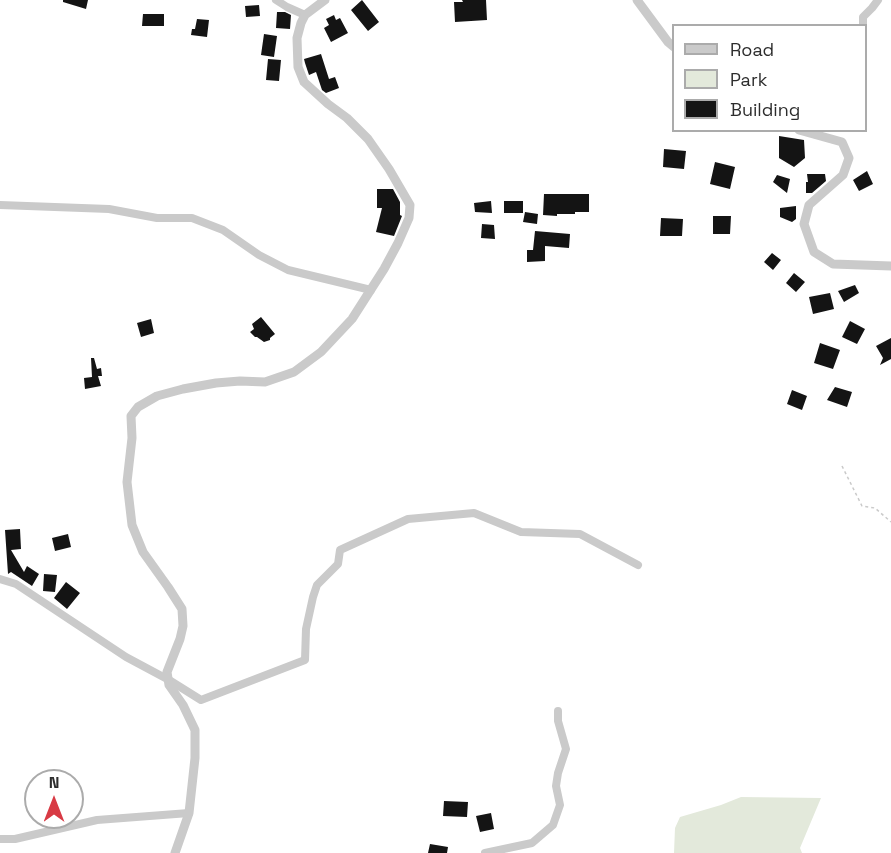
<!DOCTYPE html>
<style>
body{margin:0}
#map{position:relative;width:891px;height:853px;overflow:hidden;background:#fff;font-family:"Space Grotesk",sans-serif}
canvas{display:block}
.legend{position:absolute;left:672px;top:24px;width:195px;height:108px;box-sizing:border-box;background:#fff;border:2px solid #ababab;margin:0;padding:8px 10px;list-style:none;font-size:18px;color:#2d2d2d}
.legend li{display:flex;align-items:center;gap:12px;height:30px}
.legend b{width:30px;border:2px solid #ababab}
.north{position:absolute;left:24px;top:769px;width:60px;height:60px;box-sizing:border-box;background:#fff;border:2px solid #ababab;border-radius:50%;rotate:0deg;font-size:16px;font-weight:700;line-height:24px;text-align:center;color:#2d2d2d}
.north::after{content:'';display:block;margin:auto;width:21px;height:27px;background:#d83a44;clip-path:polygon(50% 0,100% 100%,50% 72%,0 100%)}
</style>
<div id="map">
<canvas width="891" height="853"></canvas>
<ul class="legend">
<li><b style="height:8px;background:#cacaca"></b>Road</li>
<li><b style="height:16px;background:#e3e9db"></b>Park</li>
<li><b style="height:16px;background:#141414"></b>Building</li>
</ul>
<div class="north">N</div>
</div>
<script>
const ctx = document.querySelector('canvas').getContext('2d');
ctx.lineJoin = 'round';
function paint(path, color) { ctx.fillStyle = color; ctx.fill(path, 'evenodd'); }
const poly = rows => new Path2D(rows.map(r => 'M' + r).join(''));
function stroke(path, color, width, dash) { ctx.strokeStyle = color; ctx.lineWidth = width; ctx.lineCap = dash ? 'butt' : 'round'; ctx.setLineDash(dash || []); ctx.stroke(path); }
const green = poly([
 [741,797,821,798,800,848,802,853,674,853,675,828,680,817,721,805]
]);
const building = poly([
 [63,0,88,0,86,9,63,2],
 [362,0,379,22,368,31,351,10],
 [462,0,486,0,487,20,455,22,454,2,463,2],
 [259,5,260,16,246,17,245,6],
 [277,12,285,12,291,15,290,29,276,28],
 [143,14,164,14,164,26,142,26],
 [334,15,336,20,340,18,348,33,331,42,324,28,329,25,326,19],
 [197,19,209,20,207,37,191,35,192,29,195,29],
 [264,34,277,36,274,57,261,55],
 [321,54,329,79,335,77,339,88,326,93,322,90,316,72,309,75,305,63,304,59],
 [268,59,281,60,279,81,266,80],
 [779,136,804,140,805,158,794,167,779,158],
 [664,149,686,151,684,169,663,167],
 [715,162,735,167,730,189,710,184],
 [867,171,873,184,859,191,853,180],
 [807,174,825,174,826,181,812,193,806,193,806,182,808,182],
 [777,175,790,179,787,193,773,182],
 [377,189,393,189,400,202,400,215,402,216,394,236,376,232,382,208,377,208],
 [544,194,589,194,589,212,575,212,575,214,557,214,557,216,543,215],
 [491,201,492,213,475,212,474,203],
 [504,201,523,201,523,213,504,213],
 [796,206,796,219,792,222,780,217,780,208],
 [525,212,538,214,537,224,523,222],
 [713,216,731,216,730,234,713,234],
 [661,218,683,219,682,236,660,236],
 [482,224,494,225,495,239,481,238],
 [535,231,570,234,569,248,545,246,545,261,527,262,527,250,533,250],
 [772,253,781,260,773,270,764,262],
 [794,273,805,282,796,292,786,283],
 [855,285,859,293,844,302,838,291],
 [830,293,834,309,813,314,809,297],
 [261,317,275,334,270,338,270,340,264,342,257,337,255,337,250,332,254,329,252,324],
 [151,319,154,333,141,337,137,323],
 [850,321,865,329,857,344,842,337],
 [891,338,891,359,880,365,883,358,876,346],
 [820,343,840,350,833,369,814,363],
 [91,358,94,358,97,369,101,368,102,376,98,376,101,386,85,389,84,378,92,377],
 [835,387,852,392,847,407,827,400],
 [792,390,807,396,802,410,787,404],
 [20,529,21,549,11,550,24,572,27,566,39,574,32,586,11,572,8,574,5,530],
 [68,534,71,547,55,551,52,538],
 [44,574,57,575,55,592,43,591],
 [66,582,80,593,67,609,54,598],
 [444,801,468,802,467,817,443,816],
 [491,813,494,829,480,832,476,816],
 [430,844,448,847,447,853,428,853]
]);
const path = poly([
 [842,466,862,506,875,508,891,522]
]);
const minor = poly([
 [276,0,287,7,305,15],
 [863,26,863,17,872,8,878,0],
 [0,205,109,209,157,218,192,218,223,230,259,255,288,270,371,290],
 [0,579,16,584,126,657,169,680,201,700,305,660,306,629,313,597,317,585,338,564,340,550,408,519,474,513,521,532,580,534,638,565],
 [0,839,15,839,97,820,189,813],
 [485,853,532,843,553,825,560,805,556,786,558,773,566,749,558,721,558,711]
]);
const tertiary = poly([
 [637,0,668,42,674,47],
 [799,130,842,142,849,158,843,175,809,205,804,224,814,252,833,264,891,266],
 [175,853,189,813,195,758,195,730,183,705,169,685,167,672,180,639,183,626,182,609,168,587,143,552,132,525,127,482,132,438,131,416,138,407,157,396,183,389,216,383,240,381,265,382,294,372,321,352,352,319,384,269,398,243,409,218,410,205,389,169,368,139,347,118,328,104,304,82,298,67,297,38,301,23,305,15,325,0]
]);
paint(green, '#e3e9db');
paint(building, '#141414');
stroke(path, '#cacaca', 1.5, [3, 3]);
stroke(minor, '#cacaca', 8);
stroke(tertiary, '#cacaca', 9);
</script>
